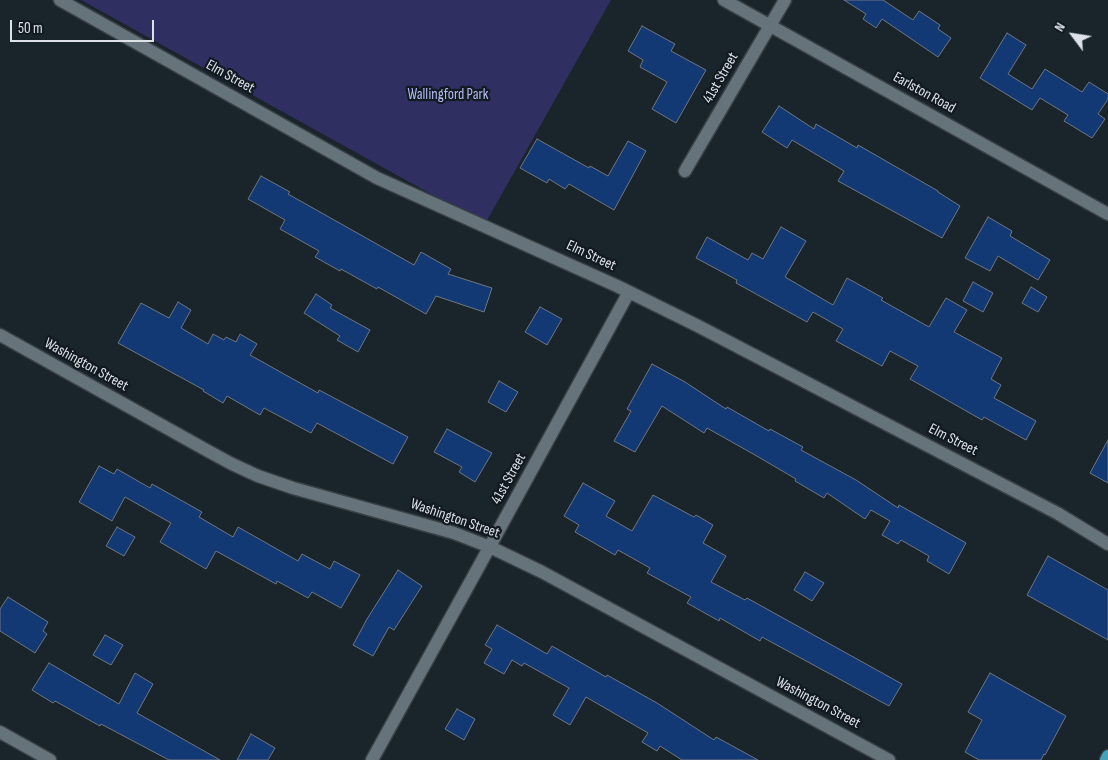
<!DOCTYPE html>
<style>
body{margin:0}
#map{position:relative;width:1108px;height:760px;overflow:hidden;background:#1a242b;font-family:"Sofia Sans Condensed",sans-serif}
canvas{display:block}
.north{position:absolute;left:1048px;top:10px;width:50px;height:50px;-webkit-text-stroke:4px #111a21;paint-order:stroke;rotate:301deg;font-size:14px;font-weight:700;line-height:20px;text-align:center;color:#dce2e7}
.north::after{content:'';display:block;margin:auto;width:18px;height:22px;background:#dce2e7;clip-path:polygon(50% 0,100% 100%,50% 72%,0 100%)}
.scale{position:absolute;left:10px;top:20px;width:144px;height:22px;box-sizing:border-box;border:2px solid #dce2e7;border-top:0;padding-left:6px;font-size:15px;line-height:18px;white-space:nowrap;color:#dce2e7;-webkit-text-stroke:4px #111a21;paint-order:stroke}
</style>
<div id="map">
<canvas width="1108" height="760"></canvas>
<div class="north">N</div>
<div class="scale">50 m</div>
</div>
<script>
const ctx = document.querySelector('canvas').getContext('2d');
ctx.lineJoin = 'round';
function paint(path, color) { ctx.fillStyle = color; ctx.fill(path, 'evenodd'); }
const poly = rows => new Path2D(rows.map(r => 'M' + r).join(''));
function stroke(path, color, width, dash) { ctx.strokeStyle = color; ctx.lineWidth = width; ctx.lineCap = dash ? 'butt' : 'round'; ctx.setLineDash(dash || []); ctx.stroke(path); }
function drawText(font, color, halo, rows, align = 'center') {
  ctx.font = font + ' "Sofia Sans Condensed",sans-serif'; ctx.lineWidth = 4.5; ctx.setLineDash([]); ctx.textBaseline = 'middle'; ctx.strokeStyle = halo; ctx.fillStyle = color; for (const [text, x, y, turn = 0] of rows) {
    ctx.save(); ctx.translate(x, y); ctx.rotate((+turn || 0) * Math.PI / 180); ctx.textAlign = isNaN(turn) ? turn : align; if (halo) ctx.strokeText(text, 0, 0); ctx.fillText(text, 0, 0); ctx.restore();
  }
}
const green = poly([
 [81,0,611,0,485,224]
]);
const building = poly([
 [844,0,883,0,913,20,919,11,940,25,938,29,951,38,938,57,882,19,876,28,863,19,866,14,844,0],
 [642,26,675,44,671,51,706,70,676,123,652,109,667,82,640,67,643,60,628,51,642,26],
 [1007,33,1026,45,1008,74,1032,89,1045,69,1082,92,1089,82,1108,94,1108,99,1098,114,1105,119,1092,138,1064,121,1068,115,1040,98,1032,110,980,78,1007,33],
 [779,106,814,129,816,124,857,148,858,145,938,191,938,192,960,206,942,238,838,181,844,171,792,140,787,148,762,132,779,106],
 [537,139,589,168,590,166,608,176,628,141,646,151,614,210,569,184,565,189,549,179,547,183,520,168,537,139],
 [261,176,290,192,288,194,414,265,421,252,451,269,448,274,492,288,484,312,436,296,426,314,378,287,377,289,341,269,340,271,315,257,319,251,280,229,285,220,248,199,261,176],
 [988,217,1012,231,1010,236,1050,260,1038,280,998,256,990,271,965,258,988,217],
 [781,227,806,241,785,277,833,305,847,278,883,298,881,300,929,327,946,298,967,310,954,332,1002,358,991,379,1001,385,994,398,1036,421,1026,440,984,417,982,420,910,379,918,366,890,351,882,366,836,341,843,329,813,312,807,322,736,283,737,280,696,258,707,237,748,260,752,253,763,259,781,227],
 [973,282,993,293,983,312,963,301,973,282],
 [1031,287,1047,297,1038,312,1022,303,1031,287],
 [316,294,332,305,330,308,370,330,358,352,337,340,340,336,304,313,316,294],
 [178,302,191,310,181,328,208,344,213,334,224,340,226,337,236,342,240,334,257,344,250,355,318,393,319,390,408,437,393,464,317,423,311,433,264,408,260,415,227,396,223,403,203,391,204,390,118,343,141,303,169,318,178,302],
 [540,307,562,319,547,345,525,332,540,307],
 [652,364,685,382,726,409,727,407,769,431,770,429,803,447,801,450,856,480,898,508,899,505,966,543,949,574,927,561,929,556,901,540,898,544,882,535,890,521,871,510,865,519,827,493,824,498,795,481,796,479,755,455,707,428,704,433,662,406,635,452,614,441,631,411,627,409,652,364],
 [499,381,518,392,506,412,488,402,499,381],
 [447,429,492,453,475,482,459,472,462,467,434,452,447,429],
 [1108,440,1108,483,1090,473,1108,440],
 [99,466,114,474,117,469,150,488,152,484,202,512,199,517,233,537,238,527,298,561,302,554,330,569,334,561,360,575,341,608,312,592,308,598,277,581,276,584,216,551,206,569,160,542,171,523,125,497,112,521,79,502,99,466],
 [583,483,615,501,606,516,632,531,653,495,694,517,696,515,713,525,703,543,726,556,711,582,745,600,747,598,902,684,889,706,762,637,760,641,720,618,719,621,687,603,691,597,647,573,650,568,618,550,615,555,575,532,579,525,564,516,583,483],
 [117,527,135,537,124,556,106,546,117,527],
 [1048,556,1108,590,1108,640,1027,595,1048,556],
 [398,570,422,586,394,630,389,627,373,656,353,645,367,619,398,570],
 [805,572,824,583,812,601,794,590,805,572],
 [8,597,48,622,43,631,47,634,35,653,0,631,0,609,8,597],
 [497,625,547,654,552,646,606,677,607,675,657,703,714,740,716,737,758,760,682,760,660,746,657,751,642,742,648,733,586,697,570,725,553,715,569,688,524,663,522,666,512,660,504,674,484,663,492,649,485,645,497,625],
 [105,635,123,645,111,665,93,655,105,635],
 [49,663,119,704,135,673,153,684,137,713,220,760,169,760,101,724,100,726,55,701,53,703,32,690,49,663],
 [990,673,1066,716,1045,755,1044,754,1041,760,979,760,965,752,982,720,968,712,990,673],
 [457,709,475,719,464,740,445,729,457,709],
 [251,734,275,748,268,760,237,760,251,734]
]);
const street = poly([
 [60,0,377,178,617,286,698,326,1057,513,1108,544],
 [724,0,1108,214],
 [685,171,785,0],
 [0,335,208,451,232,464,258,476,293,488,454,533,490,547,542,572,889,760],
 [0,732,50,760],
 [372,760,478,568,629,292]
]);
const primary = poly([
 [1106,760,1108,756]
]);
const streetNames = [
 ["Elm Street",230,77,29],
 ["41st Street",721,78,-60],
 ["Earlston Road",924,93,29],
 ["Elm Street",591,256,25],
 ["Washington Street",86,365,29],
 ["Elm Street",953,440,27],
 ["41st Street",509,479,-61],
 ["Washington Street",455,519,19],
 ["Washington Street",818,703,28]
];
const parkNames = [
 ["Wallingford Park",448,95]
];
paint(green, '#2f2f62');
paint(building, '#133975');
stroke(building, '#6f7681', 1);
stroke(street, '#394046', 15);
stroke(primary, '#394046', 15);
stroke(street, '#67737b', 12);
stroke(primary, '#45a2b8', 12);
drawText('15px', '#dce2e7', '#111a21', streetNames);
drawText('15px', '#b6bbf7', '#111a21', parkNames);
</script>
